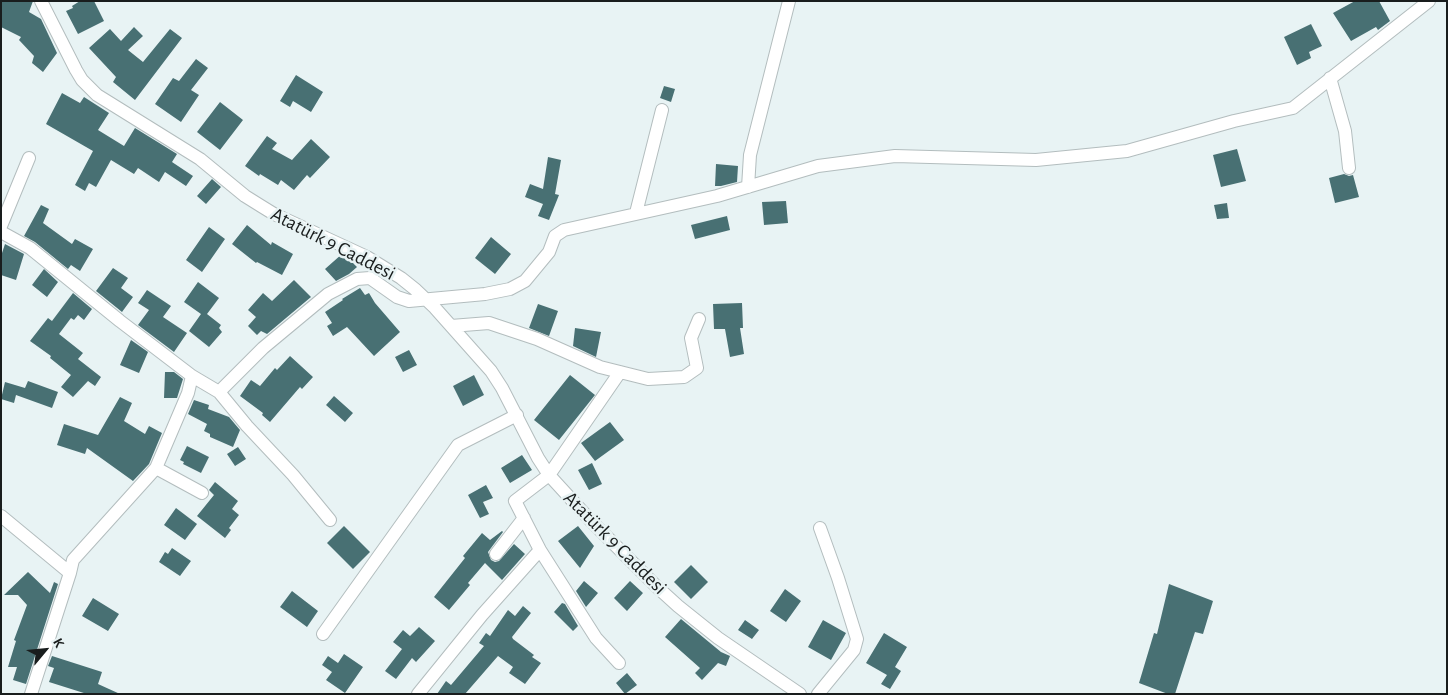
<!DOCTYPE html>
<meta charset="utf-8">
<style>
body{margin:0}
#map{position:relative;width:1448px;height:695px;overflow:hidden;background:#e8f3f4;font-family:"Alegreya Sans",sans-serif}
canvas{display:block}
.frame{position:absolute;inset:0;border:2px solid #191d1d;pointer-events:none}
.north{position:absolute;left:20px;top:625px;width:50px;height:50px;-webkit-text-stroke:4px #e8f3f4;paint-order:stroke;rotate:62deg;font-size:14px;font-weight:700;line-height:20px;text-align:center;color:#191d1d}
.north::after{content:'';display:block;margin:auto;width:18px;height:22px;background:#191d1d;clip-path:polygon(50% 0,100% 100%,50% 72%,0 100%)}
</style>
<div id="map">
<canvas width="1448" height="695"></canvas>
<div class="frame"></div>
<div class="north">K</div>
</div>
<script>
const ctx = document.querySelector('canvas').getContext('2d');
ctx.lineJoin = 'round';
function paint(path, color) { ctx.fillStyle = color; ctx.fill(path, 'evenodd'); }
const poly = rows => new Path2D(rows.map(r => 'M' + r).join(''));
function stroke(path, color, width, dash) { ctx.strokeStyle = color; ctx.lineWidth = width; ctx.lineCap = dash ? 'butt' : 'round'; ctx.setLineDash(dash || []); ctx.stroke(path); }
function drawText(font, color, halo, rows, align = 'center') {
  ctx.font = font + ' "Alegreya Sans",sans-serif'; ctx.lineWidth = 5; ctx.setLineDash([]); ctx.textBaseline = 'middle'; ctx.strokeStyle = halo; ctx.fillStyle = color; for (const [text, x, y, turn = 0] of rows) {
    ctx.save(); ctx.translate(x, y); ctx.rotate((+turn || 0) * Math.PI / 180); ctx.textAlign = isNaN(turn) ? turn : align; if (halo) ctx.strokeText(text, 0, 0); ctx.fillText(text, 0, 0); ctx.restore();
  }
}
const building = poly([
 [1,1,33,1,29,12,41,19,57,53,43,72,32,63,34,56,19,40,21,37,1,27],
 [80,1,94,1,104,21,78,34,66,11,73,8,72,6],
 [1355,1,1379,1,1390,21,1378,30,1376,27,1351,41,1333,13],
 [1311,24,1322,46,1309,52,1311,58,1297,65,1284,37],
 [134,27,143,36,128,50,143,62,170,29,182,38,135,100,113,82,116,77,89,48,110,29,121,41],
 [196,59,208,68,191,90,199,95,181,122,155,104,173,78,179,81],
 [296,75,323,92,311,112,293,101,290,107,280,101],
 [664,86,675,89,671,102,660,98],
 [62,93,80,103,84,97,109,113,98,130,124,146,135,128,177,154,172,162,193,176,186,186,165,172,159,182,138,168,134,174,111,160,96,187,89,183,85,191,75,185,93,151,46,124],
 [220,102,243,120,220,150,197,132],
 [267,136,277,143,272,149,292,160,311,139,330,157,310,178,307,175,294,190,281,180,278,185,260,174,259,176,245,166],
 [1237,149,1246,181,1221,187,1213,155],
 [548,157,561,160,555,194,559,195,549,220,538,216,543,204,525,197,530,184,543,189],
 [716,164,738,166,737,182,721,186,715,186],
 [1344,174,1349,176,1353,175,1359,197,1335,203,1329,178],
 [212,179,221,187,206,204,197,196],
 [786,201,788,223,764,225,762,202],
 [1227,203,1229,218,1217,219,1214,205],
 [41,205,49,209,43,223,72,244,75,239,93,249,80,271,71,265,68,269,35,242,24,236],
 [727,216,730,230,695,239,691,225],
 [247,225,271,245,272,242,293,254,282,275,257,262,256,263,232,244],
 [209,227,225,239,202,272,186,260],
 [491,237,511,254,495,274,475,258],
 [5,244,24,254,16,280,1,275,1,256],
 [342,254,347,257,357,267,349,274,336,281,325,269],
 [113,268,128,278,121,288,133,297,122,312,96,291],
 [44,269,58,282,47,297,32,285],
 [294,280,311,297,267,334,261,331,257,335,248,326,256,317,248,310,263,293,272,301],
 [198,282,219,298,207,314,221,325,219,328,222,332,209,347,189,331,201,314,184,302],
 [360,288,365,295,369,293,375,303,400,332,374,356,347,327,333,336,327,326,332,323,325,312,343,300,342,299],
 [147,290,171,306,163,317,187,333,174,352,138,325,149,310,138,303],
 [73,293,92,309,84,320,78,315,74,320,71,318,59,334,83,353,78,359,101,377,95,386,88,381,73,397,61,387,71,375,50,358,51,356,30,341,48,318,52,321],
 [742,303,743,328,740,328,744,354,730,357,725,329,714,329,713,304],
 [538,304,558,311,549,336,529,328],
 [575,328,601,332,596,357,573,346],
 [131,340,148,352,139,373,120,365],
 [409,350,417,365,403,372,395,357],
 [290,356,313,377,302,389,300,387,270,422,262,415,263,413,240,396,251,380,260,386,275,368,277,370],
 [165,372,174,372,183,379,177,398,164,398],
 [474,375,484,395,463,406,453,386],
 [570,375,595,395,559,440,534,420],
 [28,381,58,392,52,408,16,395,14,403,1,399,5,382,25,388],
 [334,396,353,413,345,422,326,405],
 [120,397,132,403,124,421,145,434,149,426,162,433,149,464,133,481,87,448,85,454,57,445,64,424,98,435],
 [194,400,209,405,208,409,229,417,240,430,233,447,210,437,210,434,204,431,207,424,188,414],
 [610,422,624,440,595,461,581,443],
 [187,446,209,457,201,473,183,464,184,462,180,460],
 [238,447,246,459,235,466,227,454],
 [522,455,532,470,510,483,501,468],
 [592,463,602,484,589,490,578,470],
 [215,482,238,501,232,509,239,515,229,528,231,530,225,538,197,516,214,495,209,490],
 [486,485,493,498,483,502,489,514,480,518,468,495],
 [176,508,197,524,185,540,164,525],
 [344,526,370,552,353,569,327,543],
 [578,526,594,546,580,568,558,541],
 [502,531,503,532,488,552,491,560,495,562,499,561,514,544,525,554,502,580,485,563,468,583,470,585,449,610,434,597,465,558,463,556,482,533,490,540],
 [172,548,191,561,180,576,159,562,165,552,168,554],
 [691,565,708,582,691,599,674,582],
 [28,572,50,593,54,582,58,584,26,684,13,680,17,667,8,667,16,641,14,640,27,605,18,595,4,595],
 [584,581,598,593,586,607,576,591],
 [630,581,643,593,627,611,614,598],
 [1169,584,1213,601,1203,634,1195,632,1175,694,1168,694,1139,683,1154,633,1157,634],
 [785,589,801,601,786,622,770,611],
 [292,591,318,611,307,627,280,607],
 [93,598,119,614,108,631,82,616],
 [562,603,565,604,578,626,573,631,554,612],
 [523,606,531,613,512,637,513,639,534,655,532,657,541,663,525,684,509,673,513,667,498,656,465,694,437,694,446,681,451,685,484,646,479,643,486,633,490,636,508,610,515,616],
 [681,619,721,652,730,656,726,666,718,663,702,680,695,673,700,668,665,637],
 [745,620,759,630,752,639,738,630],
 [823,620,846,633,831,660,808,647],
 [419,627,435,641,416,662,412,658,396,679,385,671,402,649,393,642,403,630,410,636],
 [884,633,907,647,895,667,901,671,890,689,881,684,887,675,866,663],
 [344,654,363,667,345,693,326,680,332,672,322,665,328,656,338,663],
 [52,656,102,672,98,684,120,694,87,694,49,682,54,668,48,666],
 [627,673,637,685,625,694,616,683]
]);
const minor = poly([
 [41,1,76,70,82,80,97,95,200,159,245,196,261,206,274,214,367,257,401,278,416,290,435,308,491,371,502,388,538,458,549,475,592,522,656,586,678,606,718,638,800,694],
 [1330,78,1345,131,1349,168],
 [748,187,750,155,789,1],
 [636,213,662,110],
 [1,226,29,158],
 [1,232,30,248,120,321,192,376,219,392,263,348,328,294,357,279,370,278,397,297,409,301,485,294,510,289,525,281,549,252,555,236,564,230,717,196,818,166,895,156,1036,160,1127,151,1234,121,1293,108,1429,1],
 [451,326,489,323,537,339,600,367,648,379,684,377,697,368,691,338,699,319],
 [219,392,247,426,293,475,330,520],
 [156,468,202,493],
 [1,516,70,573],
 [496,554,524,518],
 [323,634,458,445,517,415],
 [619,663,596,638,540,550,515,501,549,475,620,372],
 [31,694,70,573,73,560,156,468,188,393,192,376],
 [418,694,482,615,540,550],
 [818,694,854,650,857,639,838,578,820,528]
]);
const streetNames = [
 ["Atatürk 9 Caddesi",333,244,27],
 ["Atatürk 9 Caddesi",615,543,45]
];
paint(building, '#487073');
stroke(minor, '#b3bdbe', 14);
stroke(minor, '#fff', 12);
drawText('20px', '#191d1d', '#e8f3f4', streetNames);
</script>
